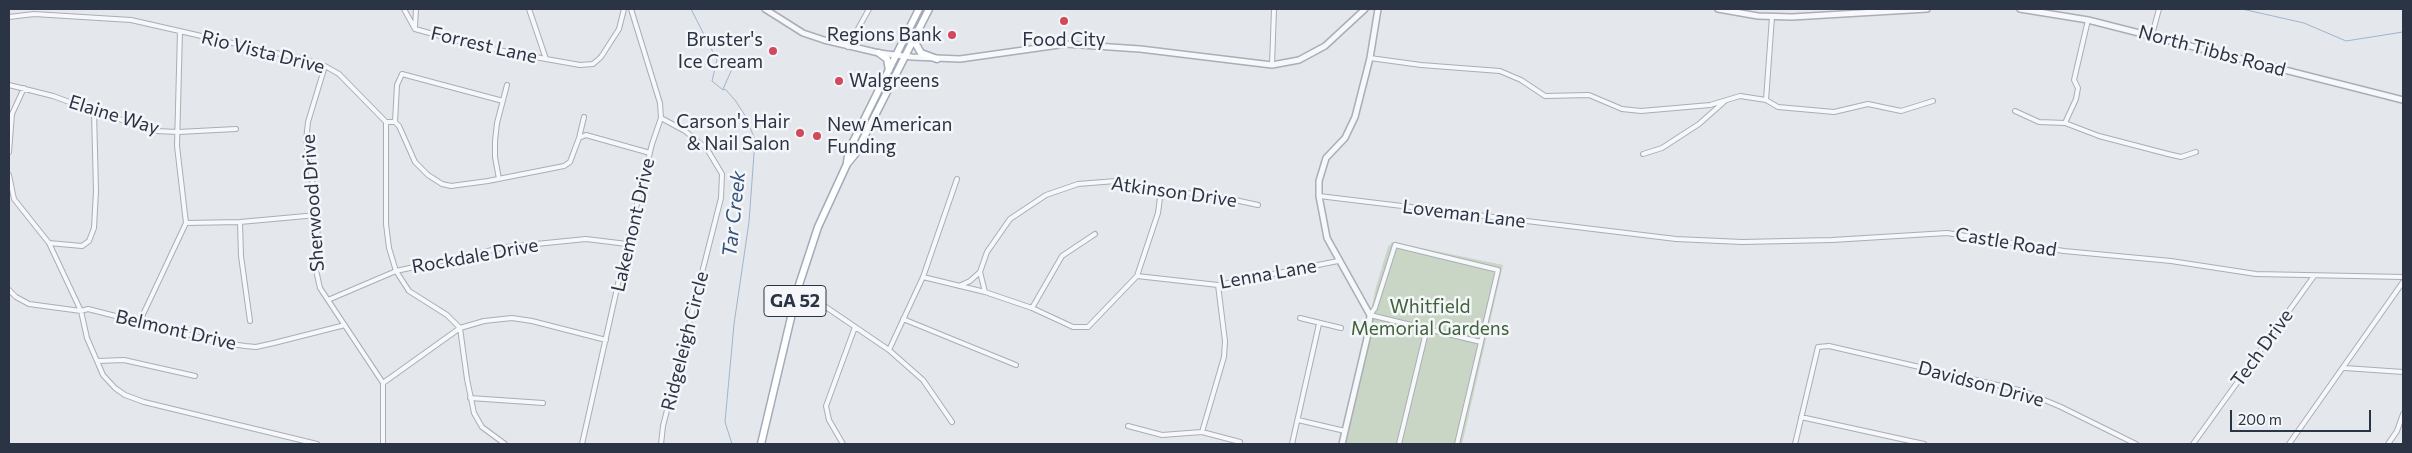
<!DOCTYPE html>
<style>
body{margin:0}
#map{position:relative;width:2412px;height:453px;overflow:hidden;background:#e4e7ec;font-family:Commissioner,sans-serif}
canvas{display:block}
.frame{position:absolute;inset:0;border:10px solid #2b3445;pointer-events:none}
.scale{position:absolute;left:2230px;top:410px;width:141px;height:22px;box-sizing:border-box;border:2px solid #2b3445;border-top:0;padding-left:6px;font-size:15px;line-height:18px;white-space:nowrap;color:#2b3445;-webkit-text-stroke:4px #f4f6f9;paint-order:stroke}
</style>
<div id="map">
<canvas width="2412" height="453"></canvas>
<div class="frame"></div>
<div class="scale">200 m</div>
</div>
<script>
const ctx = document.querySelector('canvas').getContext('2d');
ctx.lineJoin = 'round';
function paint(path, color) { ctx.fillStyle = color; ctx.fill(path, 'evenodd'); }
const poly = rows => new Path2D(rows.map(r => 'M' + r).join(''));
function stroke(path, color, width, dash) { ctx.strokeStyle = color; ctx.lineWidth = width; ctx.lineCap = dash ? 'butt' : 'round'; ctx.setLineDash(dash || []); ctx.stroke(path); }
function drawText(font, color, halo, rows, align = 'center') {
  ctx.font = font + ' Commissioner,sans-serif'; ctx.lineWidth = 5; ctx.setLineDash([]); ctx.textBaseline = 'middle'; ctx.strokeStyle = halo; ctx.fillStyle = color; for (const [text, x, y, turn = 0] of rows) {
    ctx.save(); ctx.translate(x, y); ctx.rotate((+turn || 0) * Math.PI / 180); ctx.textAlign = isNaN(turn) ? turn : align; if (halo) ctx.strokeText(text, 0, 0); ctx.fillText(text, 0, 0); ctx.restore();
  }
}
const green = poly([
 [1392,242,1503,265,1462,444,1343,444,1376,287,1388,247]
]);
const stream = poly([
 [691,9,717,60,712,81,723,90,725,89,735,100,746,117,755,140,749,222,734,324,725,422,732,444],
 [2242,9,2304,23,2346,41,2403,32],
 [723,89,737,58]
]);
const minor = poly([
 [404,9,415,29,477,46,546,59],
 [529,9,546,59,580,65,593,64,601,57,619,29,624,9],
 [9,17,34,14,131,20,307,60,325,66,339,74,386,122,395,122,399,126,415,162,428,175,442,184,451,186,488,181,564,166,570,162,579,138,586,135,650,153],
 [415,27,416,9],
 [180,31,177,146,186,223],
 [2152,35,2159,9],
 [848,47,869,9],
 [1370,58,1421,65,1500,71,1521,80,1545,96,1589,95,1622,109,1641,111,1710,105,1740,96,1766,100,1778,107,1834,112,1868,104,1901,111,1933,101],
 [1272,65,1274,9],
 [325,66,308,122,306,141,318,219,316,270,320,288,383,383],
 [9,85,53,96,94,111,156,131,178,132,236,129],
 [1766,100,1772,17],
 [2015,111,2039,122,2065,123,2076,99,2078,88,2074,80,2088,20],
 [386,122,386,224,389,248,396,271,409,291,447,315,460,328,467,379,474,413,482,427,505,444],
 [395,122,397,85,402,74,503,101],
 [2065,123,2099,136,2168,154,2181,157,2196,152],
 [579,138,584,117],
 [9,152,12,114,24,88],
 [1643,154,1662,148,1699,124,1725,101],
 [9,175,14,199,49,243,81,311,87,338,97,361,103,375,115,388,125,395,144,402,317,444],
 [499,179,495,157,495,141,497,123,507,85],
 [1319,196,1676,239,1742,242,1832,240,1947,233,2064,251,2171,261,2256,274,2403,277],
 [240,222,241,256,250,321],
 [49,243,82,246,89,241,94,228,96,191,94,111],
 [1137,276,1218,285,1338,261],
 [923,277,957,179],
 [959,286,970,281,980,272],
 [798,288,889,350,923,380,952,422],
 [9,290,16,297,29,304,81,311,88,309,218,342,245,346,256,347,274,343,345,325],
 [985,292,980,272,987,252,1010,219,1046,195,1078,184,1116,181,1161,190,1221,197,1258,205],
 [328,300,396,271,506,247,586,239,627,244],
 [1032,308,1062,256,1095,234],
 [1300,318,1341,328],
 [903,319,1016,365],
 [139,323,186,223,240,222,317,215],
 [889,350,923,277,985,292,1032,308,1073,327,1088,327,1137,276,1158,213,1161,190],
 [97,361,124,360,195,376],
 [2345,368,2403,372],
 [470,398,543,403],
 [1801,417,1924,444],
 [1298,420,1345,431],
 [1128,426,1162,435,1202,432,1240,442],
 [1202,432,1224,357,1225,341,1218,285],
 [383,444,383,383,460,328,484,321,512,318,532,321,606,340],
 [582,444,627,244,652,144,661,118,660,103,631,9],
 [661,444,663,426,721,198,722,174,707,149,685,131,661,118],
 [843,444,829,420,826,406,855,327],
 [1292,444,1319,324],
 [1399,444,1427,328],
 [1457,444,1498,270,1395,245,1375,308,1370,315,1481,342],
 [1795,444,1818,347,1829,346,2023,391,2061,407,2136,444],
 [2193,444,2314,276],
 [2289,444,2403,282],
 [2388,444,2397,431,2403,414]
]);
const tertiary = poly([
 [765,9,803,33,824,40,879,53,912,57,960,59,1066,44,1140,49,1272,65,1299,60,1325,46,1365,9],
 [1718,9,1758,16,1792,17,1927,9],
 [2020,9,2088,20,2403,100],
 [1342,444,1368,334,1370,315,1327,238,1319,196,1319,181,1326,158,1345,138,1355,117,1370,58,1378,9]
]);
const primary = poly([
 [913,39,921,53,937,59],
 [879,53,887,59,889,70],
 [847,162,849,150,919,9],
 [761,444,798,288,818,227,847,164,856,153,929,9]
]);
const markers = [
 [1064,21,5,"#d1495b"],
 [952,35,5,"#d1495b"],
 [773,51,5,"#d1495b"],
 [839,81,5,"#d1495b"],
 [800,133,5,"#d1495b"],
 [817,136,5,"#d1495b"]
];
const shields = [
 [795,301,62]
];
const shieldNames = [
 ["GA 52",795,301]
];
const poiNames = [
 ["Regions Bank",942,35],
 ["Bruster's",763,40],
 ["Ice Cream",763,62],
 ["Food City",1064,40,"center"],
 ["Walgreens",849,81,"left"],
 ["Carson's Hair",790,122],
 ["& Nail Salon",790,144],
 ["New American",827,125,"left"],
 ["Funding",827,147,"left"]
];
const streetNames = [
 ["Forrest Lane",484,45,13],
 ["North Tibbs Road",2212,51,15],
 ["Rio Vista Drive",263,52,14],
 ["Elaine Way",114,115,17],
 ["Atkinson Drive",1174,192,8],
 ["Sherwood Drive",313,203,-94],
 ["Loveman Lane",1464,214,7],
 ["Lakemont Drive",633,225,-77],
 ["Castle Road",2006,242,9],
 ["Rockdale Drive",475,256,-10],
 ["Lenna Lane",1268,274,-10],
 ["Belmont Drive",176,330,13],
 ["Ridgeleigh Circle",685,341,-76],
 ["Tech Drive",2262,348,-54],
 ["Davidson Drive",1981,384,15]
];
const parkNames = [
 ["Whitfield",1430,307],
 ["Memorial Gardens",1430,329]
];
const waterNames = [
 ["Tar Creek",734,214,-84]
];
paint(green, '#c9d6c5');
stroke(stream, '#9fb4cc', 1);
stroke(minor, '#a9aeb7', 6);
stroke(tertiary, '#a9aeb7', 8);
stroke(primary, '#a3abb8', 9);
stroke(minor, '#f7f8fa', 4);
stroke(tertiary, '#f7f8fa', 5);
stroke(primary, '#fff', 6);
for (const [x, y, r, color] of markers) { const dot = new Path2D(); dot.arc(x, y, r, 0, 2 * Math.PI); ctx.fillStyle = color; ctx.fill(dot); stroke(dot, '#f4f6f9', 2); }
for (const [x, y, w] of shields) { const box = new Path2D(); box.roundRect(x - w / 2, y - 15.5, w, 31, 4); ctx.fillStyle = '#f4f6f9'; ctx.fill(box); stroke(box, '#2b3445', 1); }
drawText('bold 18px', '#2b3445', null, shieldNames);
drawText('19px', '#2b3445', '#f4f6f9', poiNames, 'right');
drawText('19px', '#2b3445', '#f4f6f9', streetNames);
drawText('19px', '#3f6138', '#f4f6f9', parkNames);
drawText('italic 20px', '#34527a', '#f4f6f9', waterNames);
</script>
